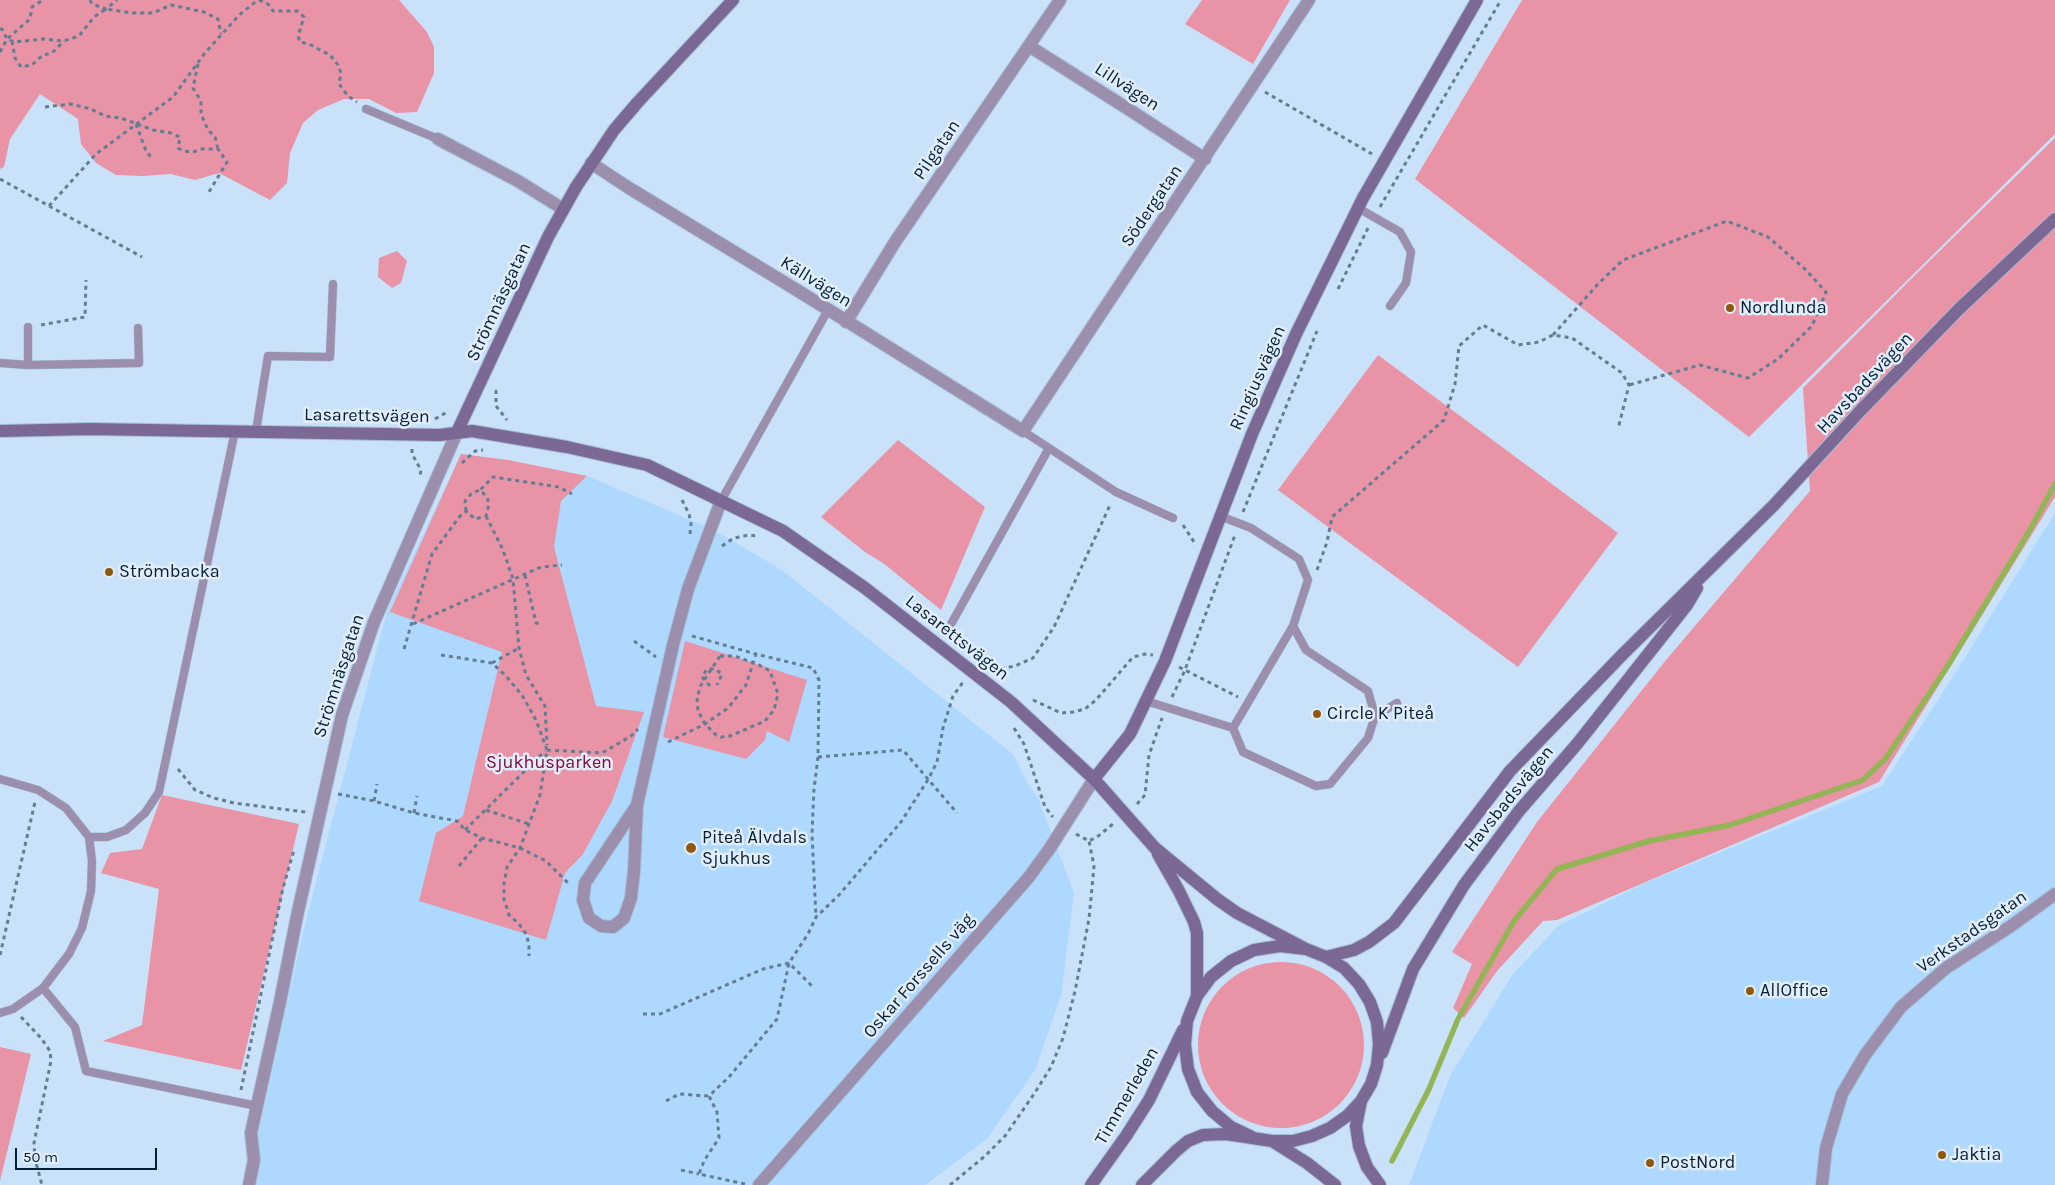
<!DOCTYPE html>
<meta charset="utf-8">
<style>
body{margin:0}
#map{position:relative;width:2055px;height:1185px;overflow:hidden;background:#c9e2f9;font-family:Karla,sans-serif}
canvas{display:block}
.scale{position:absolute;left:15px;top:1148px;width:142px;height:22px;box-sizing:border-box;border:2px solid #041f34;border-top:0;padding-left:6px;font-size:15px;line-height:18px;white-space:nowrap;color:#041f34;-webkit-text-stroke:4px #e1eef9;paint-order:stroke}
</style>
<div id="map">
<canvas width="2055" height="1185"></canvas>
<div class="scale">50 m</div>
</div>
<script>
const ctx = document.querySelector('canvas').getContext('2d');
ctx.lineJoin = 'round';
function paint(path, color) { ctx.fillStyle = color; ctx.fill(path, 'evenodd'); }
const poly = rows => new Path2D(rows.map(r => 'M' + r).join(''));
function stroke(path, color, width, dash) { ctx.strokeStyle = color; ctx.lineWidth = width; ctx.lineCap = dash ? 'butt' : 'round'; ctx.setLineDash(dash || []); ctx.stroke(path); }
function drawText(font, color, halo, rows, align = 'center') {
  ctx.font = font + ' Karla,sans-serif'; ctx.lineWidth = 5; ctx.setLineDash([]); ctx.textBaseline = 'middle'; ctx.strokeStyle = halo; ctx.fillStyle = color; for (const [text, x, y, turn = 0] of rows) {
    ctx.save(); ctx.translate(x, y); ctx.rotate((+turn || 0) * Math.PI / 180); ctx.textAlign = isNaN(turn) ? turn : align; if (halo) ctx.strokeText(text, 0, 0); ctx.fillText(text, 0, 0); ctx.restore();
  }
}
const built = poly([
 [461,454,508,460,587,476,693,521,726,537,783,571,1014,755,1026,781,1038,798,1074,893,1061,996,1035,1070,987,1139,925,1185,247,1185,304,928,387,611],
 [2055,513,2055,1185,1409,1185,1450,1076,1513,974,1558,926,1645,883,1882,786,1956,672]
]);
const green = poly([
 [0,0,399,0,427,32,434,47,434,73,417,112,396,113,369,99,344,99,318,110,303,123,290,153,287,183,270,200,219,173,195,180,171,174,143,176,116,175,96,163,81,144,78,119,40,94,10,139,4,167,0,169],
 [1202,0,1290,0,1253,64,1185,24],
 [1522,0,2055,0,2055,134,1749,437,1415,179],
 [2055,138,2055,497,1879,782,1557,920,1543,921,1497,971,1464,1018,1453,1008,1472,964,1452,952,1537,822,1666,660,1810,491,1803,388,1910,280],
 [397,251,407,261,401,283,392,288,378,277,379,258],
 [1378,355,1618,533,1518,667,1278,490],
 [898,440,985,507,941,610,883,563,865,552,821,517],
 [461,454,508,460,587,476,561,501,554,547,596,706,644,712,612,801,583,854,565,873,546,940,419,901,436,833,463,816,502,652,390,612],
 [685,641,807,680,789,742,767,731,765,740,746,759,663,737],
 [162,795,299,824,241,1070,103,1041,142,1025,159,889,101,873,110,853,142,849],
 '1198 1045a83 83 0 1 1 166 0a83 83 0 1 1-166 0Z',
 [0,1047,31,1054,0,1181]
]);
const stream = poly([
 [1392,1161,1429,1089,1458,1019,1514,921,1557,869,1649,841,1730,825,1863,780,1886,758,1947,667,2027,535,2055,484]
]);
const path = poly([
 [90,0,92,4,106,9,117,0],
 [259,0,268,4,273,11,297,11,304,17,298,36,300,42,309,44,330,55,338,65,341,73,339,84,348,96,357,102],
 [0,29,2,29,7,39,14,42,44,39,64,41,79,36,94,17,106,9,132,13,153,13,171,5,204,12,218,19,221,34],
 [12,41,15,58,21,67,32,65,43,55,52,53,64,41],
 [0,52,7,39,30,19,32,7,43,0],
 [198,64,193,88,201,101,201,114,208,130,215,137,218,149],
 [1265,92,1372,154],
 [45,107,71,104,91,109,105,116,121,118,153,130,171,133,180,137,178,148,183,151,193,152,202,149,218,149,227,162,209,192],
 [136,124,146,151,151,157],
 [0,179,142,257],
 [49,206,96,154,173,97,205,53,239,15,258,0],
 [1380,207,1501,0],
 [1338,289,1368,228],
 [41,325,85,317,86,280],
 [1553,335,1598,284,1623,260,1727,221,1768,237,1805,269,1826,292,1812,326,1778,359,1748,378,1700,365,1629,385],
 [496,390,496,406,507,420],
 [435,419,449,411],
 [412,449,412,454,421,470,420,476],
 [462,463,475,451,483,450],
 [682,500,689,514,691,524,690,534],
 [466,511,465,501,472,493,480,490],
 [1243,512,1317,331],
 [486,516,503,550,513,579,519,648,526,675,545,706,547,745],
 [1183,525,1194,542],
 [722,546,734,538,749,535,756,536],
 [1317,570,1327,542,1332,517,1444,420,1455,384,1459,346,1483,325,1518,345,1539,342,1553,335,1572,338,1622,373,1629,385,1618,429],
 [525,575,536,623,541,624],
 [413,624,541,567,562,565],
 [692,636,756,654],
 [634,641,656,657],
 [404,649,432,554,460,516,466,511,475,519,486,516,489,504,487,497,480,490,493,477,559,487,572,494],
 [441,655,492,663,505,675,522,695,536,720,547,750,540,795,520,848,507,867,504,884,504,899,509,915,519,924,526,934,529,944,529,956],
 [720,656,735,656,759,665,770,671,778,694,774,710,765,721,730,736,721,737,716,735,705,724,698,711,697,698,701,685,720,656],
 [492,663,519,648],
 [1179,667,1238,697],
 [993,670,1015,666,1033,658,1054,627,1111,503],
 [710,686,702,677,707,669,715,669,722,674,717,685],
 [1172,697,1185,670,1235,535],
 [1033,700,1061,713,1073,712,1085,709,1096,700,1133,657,1145,654,1153,655],
 [1014,728,1024,744,1045,807,1053,817],
 [668,742,705,724,728,708,746,685,756,654,813,668,819,680,818,757,814,789,812,834,816,917],
 [547,750,602,753,631,736,638,729],
 [818,757,903,750,957,813],
 [178,769,195,790,214,798,234,803,306,812],
 [338,794,374,801,414,813,457,821,465,830,482,838,520,848,546,861,569,884],
 [374,801,377,784],
 [1137,804,1145,795,1149,755,1162,718],
 [486,810,529,824],
 [414,813,417,796],
 [465,830,545,751],
 [1076,834,1089,841,1097,837,1113,824],
 [459,866,482,838],
 [0,955,35,802],
 [643,1014,660,1014,763,969,789,963,813,987],
 [21,1017,41,1038,50,1051,51,1061,34,1143,35,1159,42,1185],
 [241,1090,283,888,294,850],
 [666,1101,679,1094,709,1096],
 [681,1170,699,1174],
 [745,1184,699,1174,704,1161,719,1138,717,1112,709,1096,729,1077,777,1019,789,963,808,934,816,917,839,895,901,822,929,778,937,762,943,728,953,696,963,682],
 [950,1185,985,1156,1005,1136,1034,1094,1051,1067,1063,1038,1075,991,1089,919,1094,866,1089,841]
]);
const lane = poly([
 [366,109,438,139],
 [1358,208,1400,232,1411,252,1406,283,1390,306],
 [0,363,28,365,28,327],
 [28,365,139,363,138,328],
 [256,431,268,356,330,357,333,284],
 [1023,431,1116,492,1173,518],
 [721,501,828,310],
 [950,626,1049,448],
 [1146,701,1233,728,1243,752,1316,786,1330,784,1368,738,1375,716,1368,691,1306,650,1293,626,1308,580,1299,559,1251,528,1220,516],
 [1375,716,1397,703],
 [1233,728,1293,626],
 [0,779,38,790,66,808,89,837],
 [43,988,75,1027,86,1071,257,1106],
 [0,1013,13,1009,43,988,69,954,82,928,91,891,92,861,89,837,107,837,126,830,145,813,159,792,235,431]
]);
const street = poly([
 [1029,46,1125,107,1205,159],
 [438,139,518,181,563,209],
 [591,163,629,188,800,292,1023,431,1309,0],
 [846,322,895,242,1060,0],
 [637,805,634,871,631,898,624,918,613,927,601,926,589,918,583,900,585,883,637,805,673,645,688,589,721,501],
 [249,1185,254,1160,251,1133,280,1002,297,916,342,715,374,622,457,432],
 [759,1185,1029,877,1050,848,1094,779],
 [1822,1185,1826,1148,1842,1094,1865,1055,1901,1007,1946,968,2011,926,2055,894]
]);
const secondary = poly([
 [0,431,90,429,440,435,472,431,567,447,647,465,783,531,865,588,1011,702,1094,779,1155,848,1217,899,1237,913,1306,949],
 [457,432,548,237,576,187,614,130,638,102,733,0],
 [1094,779,1130,734,1165,661,1252,434,1296,334,1363,198,1477,0],
 [1158,854,1179,891,1194,922,1197,933,1197,996],
 [1326,957,1354,950,1369,942,1394,923,1510,771,1623,654,1774,505,1861,410,1959,309,2055,219],
 [1382,1053,1413,969,1464,885,1519,811,1577,744,1687,605,1697,588],
 [1361,1101,1356,1126,1359,1146,1367,1167,1380,1185],
 [1272,1141,1307,1163,1335,1185],
 [1091,1185,1126,1136,1149,1100,1183,1030],
 [1142,1185,1176,1151,1188,1141,1203,1135,1226,1134,1272,1141,1293,1141,1312,1136,1330,1128,1347,1116,1361,1101,1371,1084,1377,1065,1379,1044,1377,1022,1370,1002,1359,984,1344,968,1326,957,1306,949,1280,946,1254,950,1231,961,1211,977,1197,996,1187,1021,1185,1045,1188,1069,1197,1092,1212,1111,1231,1127,1252,1137]
]);
const markers = [
 [1730,308,5,"#8f570f"],
 [109,572,5,"#8f570f"],
 [1317,714,5,"#8f570f"],
 [691,848,6,"#8f570f"],
 [1750,991,5,"#8f570f"],
 [1942,1155,5,"#8f570f"],
 [1650,1163,5,"#8f570f"]
];
const streetNames = [
 ["Lillvägen",1127,87,33],
 ["Pilgatan",937,150,-56],
 ["Södergatan",1152,206,-56],
 ["Källvägen",816,282,32],
 ["Strömnäsgatan",499,302,-65],
 ["Ringiusvägen",1258,378,-66],
 ["Havsbadsvägen",1865,383,-47],
 ["Lasarettsvägen",367,416,1],
 ["Lasarettsvägen",957,638,38],
 ["Strömnäsgatan",339,676,-72],
 ["Havsbadsvägen",1509,799,-51],
 ["Verkstadsgatan",1972,932,-35],
 ["Oskar Forssells väg",919,976,-49],
 ["Timmerleden",1127,1096,-60]
];
const poiNames = [
 ["Nordlunda",1740,308],
 ["Strömbacka",119,572],
 ["Circle K Piteå",1327,714],
 ["Piteå Älvdals",702,838],
 ["Sjukhus",702,859],
 ["AllOffice",1760,991],
 ["Jaktia",1952,1155],
 ["PostNord",1660,1163]
];
const parkNames = [
 ["Sjukhusparken",549,763]
];
paint(built, '#aed8fd');
paint(green, '#e893a6');
stroke(stream, '#93b555', 5.5);
stroke(lane, '#a6bfd6', 9);
stroke(street, '#a6bfd6', 14);
stroke(secondary, '#a6bfd6', 14);
stroke(path, '#637d93', 3, [4, 4]);
stroke(lane, '#9c8fad', 8);
stroke(street, '#9c8fad', 12);
stroke(secondary, '#7c6894', 12);
for (const [x, y, r, color] of markers) { const dot = new Path2D(); dot.arc(x, y, r, 0, 2 * Math.PI); ctx.fillStyle = color; ctx.fill(dot); stroke(dot, '#e1eef9', 2); }
drawText('18px', '#041f34', '#e1eef9', streetNames);
drawText('18px', '#041f34', '#e1eef9', poiNames, 'left');
drawText('18px', '#89073e', '#e1eef9', parkNames);
</script>
